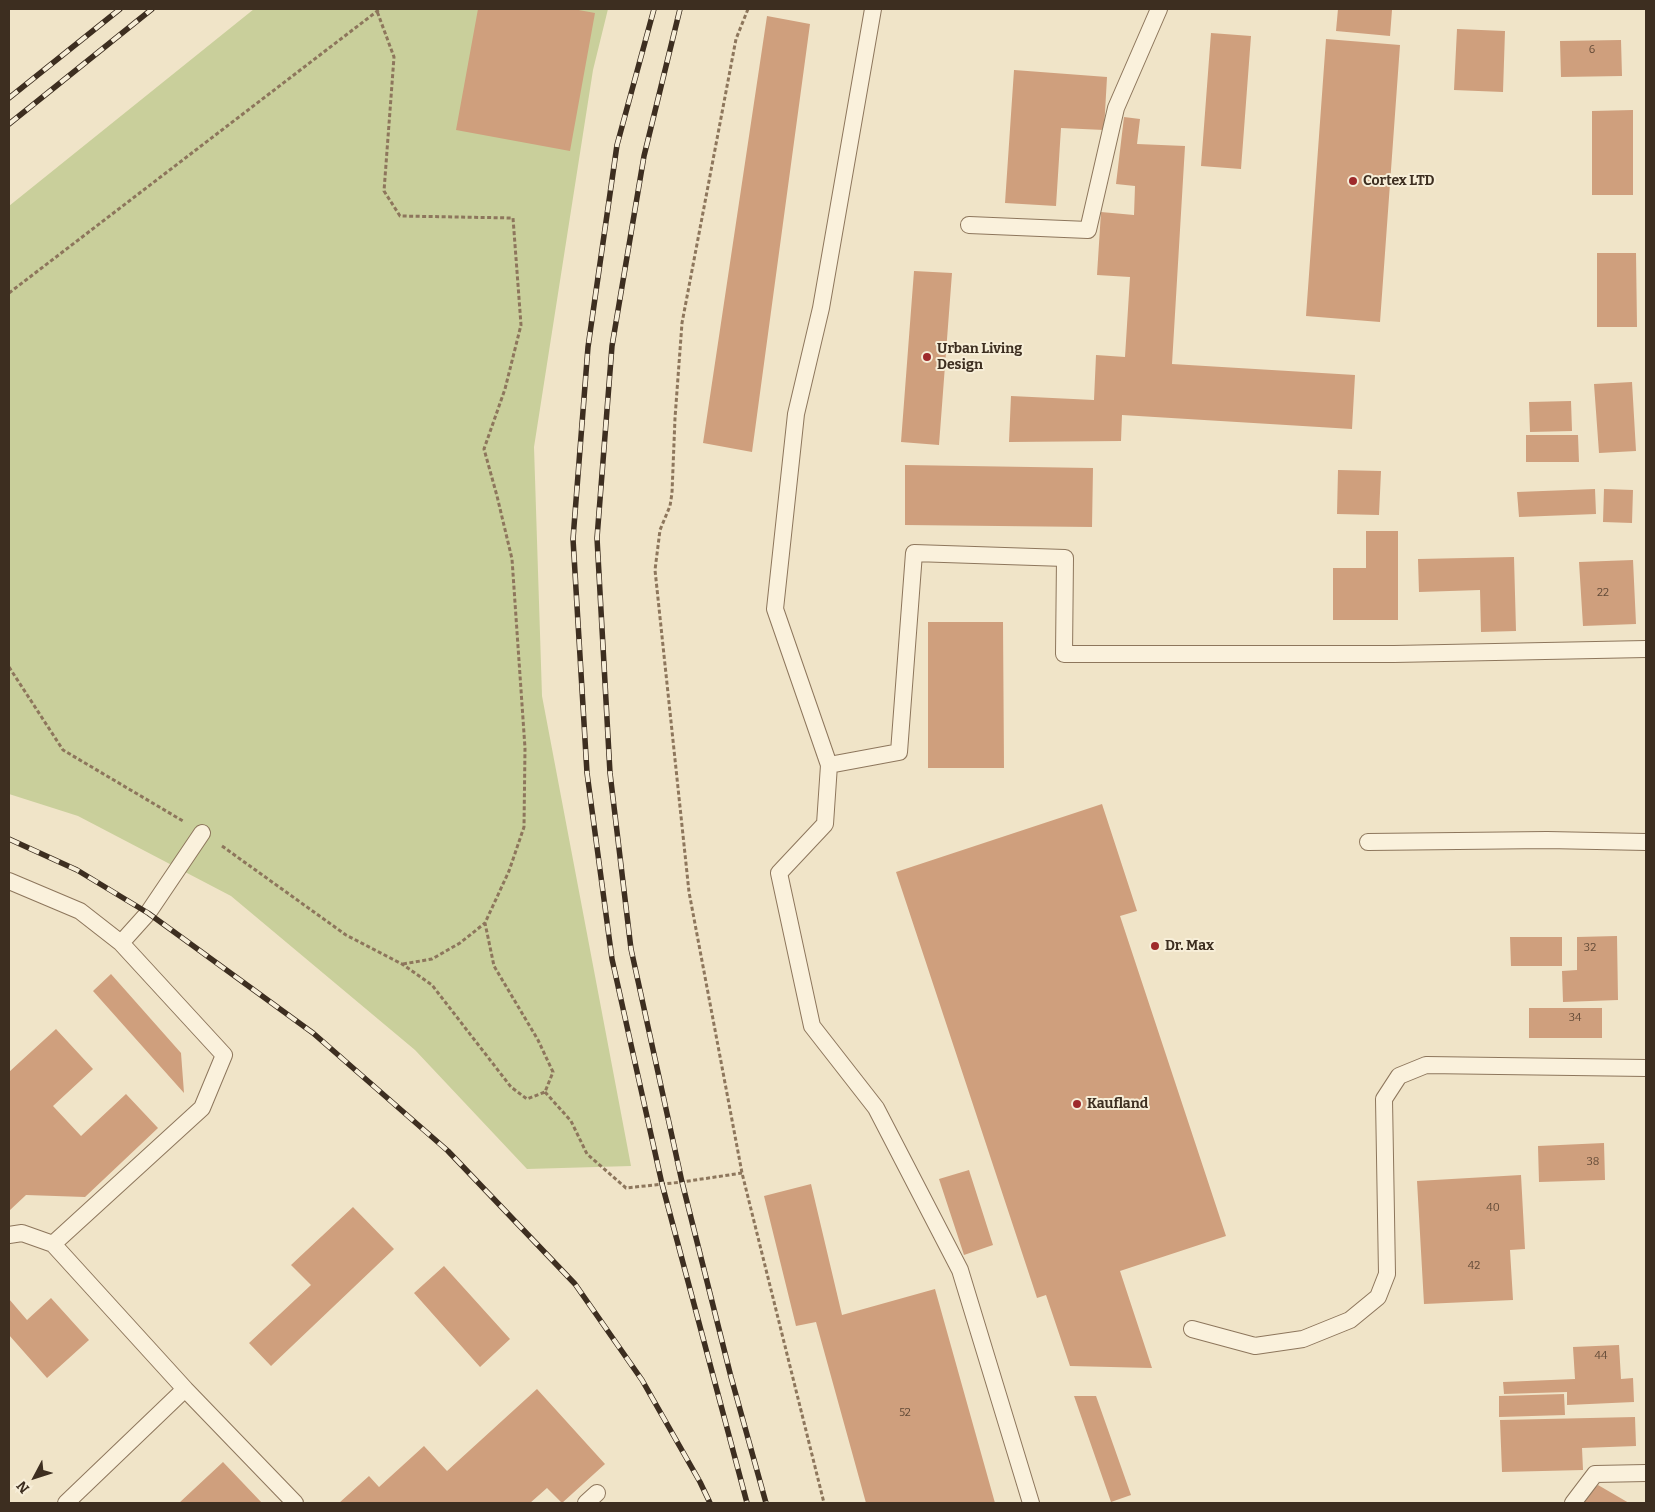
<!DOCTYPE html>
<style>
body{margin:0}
#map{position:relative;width:1655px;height:1512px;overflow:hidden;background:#f0e4c8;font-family:Bitter,serif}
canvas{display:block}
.frame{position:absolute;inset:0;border:10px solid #3d2e20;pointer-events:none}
.north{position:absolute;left:10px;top:1452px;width:50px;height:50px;-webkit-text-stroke:4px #f7eed8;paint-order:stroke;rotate:230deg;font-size:14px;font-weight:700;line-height:20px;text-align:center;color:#3d2e20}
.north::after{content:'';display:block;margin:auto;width:18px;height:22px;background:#3d2e20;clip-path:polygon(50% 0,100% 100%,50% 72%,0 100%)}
</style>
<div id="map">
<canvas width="1655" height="1512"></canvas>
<div class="frame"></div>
<div class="north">N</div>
</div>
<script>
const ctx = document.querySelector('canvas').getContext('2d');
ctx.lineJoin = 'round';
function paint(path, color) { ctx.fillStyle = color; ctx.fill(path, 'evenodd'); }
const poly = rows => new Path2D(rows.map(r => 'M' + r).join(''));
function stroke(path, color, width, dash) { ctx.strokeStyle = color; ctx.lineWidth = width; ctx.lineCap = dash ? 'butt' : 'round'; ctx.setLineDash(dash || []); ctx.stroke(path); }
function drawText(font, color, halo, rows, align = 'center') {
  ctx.font = font + ' Bitter,serif'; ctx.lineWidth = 4; ctx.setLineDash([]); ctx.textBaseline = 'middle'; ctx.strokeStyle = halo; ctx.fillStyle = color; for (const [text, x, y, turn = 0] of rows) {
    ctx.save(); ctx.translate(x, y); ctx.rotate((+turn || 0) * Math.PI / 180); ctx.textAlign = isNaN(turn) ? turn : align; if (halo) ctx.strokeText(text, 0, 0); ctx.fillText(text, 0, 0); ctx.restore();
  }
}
const green = poly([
 [254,9,608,9,593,70,534,447,542,696,631,1166,527,1169,415,1050,231,896,78,816,9,794,9,206]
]);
const building = poly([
 [478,9,573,9,595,13,570,151,456,130],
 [1338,9,1392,10,1390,36,1336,31],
 [767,16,810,24,752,452,703,443],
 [1457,29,1505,31,1503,92,1454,90],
 [1211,33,1251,36,1241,169,1201,166],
 [1326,39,1400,45,1380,322,1306,316],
 [1621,40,1622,76,1561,77,1560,41],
 [1014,70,1107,77,1104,130,1061,128,1056,206,1005,203],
 [1633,110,1633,195,1592,195,1592,111],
 [1124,117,1140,119,1137,144,1185,146,1172,364,1355,375,1352,429,1122,415,1121,441,1009,442,1011,396,1094,400,1096,355,1125,357,1130,277,1097,275,1101,212,1134,215,1135,186,1116,184],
 [1597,253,1636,253,1637,327,1597,327],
 [914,271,952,273,939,445,901,442],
 [1632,382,1636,451,1599,453,1594,384],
 [1571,401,1572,431,1530,432,1529,402],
 [1526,435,1578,435,1579,462,1526,462],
 [905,465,1093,468,1092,527,905,525],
 [1338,470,1381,471,1379,515,1337,514],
 [1595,489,1596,514,1519,517,1517,492],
 [1604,489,1633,490,1632,523,1603,522],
 [1366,531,1398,531,1398,620,1333,620,1333,568,1366,568],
 [1514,557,1516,631,1481,632,1480,590,1419,592,1418,559],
 [1633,560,1636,624,1583,626,1579,562],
 [928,622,1003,622,1004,768,928,768],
 [1102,804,1137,911,1120,916,1226,1236,1120,1271,1152,1368,1070,1366,1046,1295,1037,1298,896,872],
 [1617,936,1618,1000,1563,1002,1562,971,1577,970,1577,937],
 [1510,937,1562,937,1562,966,1511,966],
 [111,974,181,1053,184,1093,93,991],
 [1529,1008,1602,1008,1602,1038,1529,1038],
 [56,1029,93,1069,53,1106,81,1136,126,1094,158,1128,85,1197,26,1195,9,1211,9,1072],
 [1604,1143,1605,1180,1539,1182,1538,1146],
 [969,1170,993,1245,964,1255,939,1179],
 [1521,1175,1525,1249,1510,1250,1513,1300,1424,1304,1417,1181],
 [811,1184,842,1315,935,1289,995,1503,866,1503,816,1322,796,1326,764,1196],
 [353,1207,394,1249,271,1366,249,1343,311,1285,291,1265],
 [444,1266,510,1339,480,1367,414,1293],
 [51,1298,89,1340,47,1378,9,1335,9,1299,27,1320],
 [1619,1345,1621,1379,1633,1378,1634,1402,1567,1405,1567,1392,1504,1394,1503,1382,1575,1379,1573,1347],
 [537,1389,605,1464,562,1503,547,1488,530,1503,339,1503,369,1476,379,1487,424,1446,447,1471],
 [1564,1394,1565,1415,1499,1417,1499,1396],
 [1074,1396,1096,1396,1131,1495,1111,1502],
 [1635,1417,1636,1446,1582,1448,1583,1470,1502,1472,1500,1420],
 [223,1462,262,1503,179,1503],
 [1598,1485,1629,1503,1580,1503]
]);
const path = poly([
 [748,9,736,39,682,323,675,418,672,493,670,506,660,530,655,570,689,892,742,1173,824,1503],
 [9,293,380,9],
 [9,667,63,750,183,821],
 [222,846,346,935,402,964,432,985,511,1087,527,1099,545,1092,553,1072,538,1040,494,966,485,923,509,871,524,827,525,748,512,559,497,496,484,449,505,389,521,325,513,218,400,216,384,191,394,57,377,11],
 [403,964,432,959,460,943,485,923],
 [545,1092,571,1121,587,1154,626,1188,682,1182,742,1173]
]);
const service = poly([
 [969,225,1088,230,1116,108,1159,9],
 [829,765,775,609,796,414,821,308,873,9],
 [1368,842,1547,840,1646,842],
 [9,881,80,911,121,943],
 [9,1235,22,1233,53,1244,202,1108,224,1055,121,943,148,913,202,833],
 [53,1244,185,1389],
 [1192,1329,1255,1346,1303,1339,1350,1320,1378,1297,1387,1274,1384,1099,1399,1076,1426,1065,1646,1068],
 [66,1503,185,1389,295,1503],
 [586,1503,597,1493],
 [1031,1503,960,1270,876,1108,812,1026,779,873,825,824,829,765,899,752,914,553,1065,558,1064,654,1394,654,1646,649],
 [1573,1503,1595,1474,1646,1473]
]);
const rail = poly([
 [654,9,617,145,588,347,573,539,587,773,612,959,662,1184,747,1503],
 [680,9,644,156,612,346,597,538,610,773,631,949,682,1182,731,1377,766,1503],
 [9,98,120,9],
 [9,124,152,9],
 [9,839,77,870,148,913,313,1033,448,1151,575,1284,642,1380,700,1482,710,1503]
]);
const markers = [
 [1353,181,5,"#9e2a2b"],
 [927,357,5,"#9e2a2b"],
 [1155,946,5,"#9e2a2b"],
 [1077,1104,5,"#9e2a2b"]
];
const numberNames = [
 ["6",1592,50],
 ["22",1603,593],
 ["32",1590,948],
 ["34",1575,1018],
 ["38",1593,1162],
 ["40",1493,1208],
 ["42",1474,1266],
 ["44",1601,1356],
 ["52",905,1413]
];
const poiNames = [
 ["Cortex LTD",1363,181],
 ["Urban Living",937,349],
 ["Design",937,365],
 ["Dr. Max",1165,946],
 ["Kaufland",1087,1104]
];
paint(green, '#c9cf9b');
paint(building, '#cf9f7d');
stroke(service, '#8d765c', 18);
stroke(path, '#8d765c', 3, [4, 2.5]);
stroke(service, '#faf1dc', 16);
stroke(rail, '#3d2e20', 5.5);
stroke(rail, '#f7eed8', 4, [11]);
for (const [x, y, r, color] of markers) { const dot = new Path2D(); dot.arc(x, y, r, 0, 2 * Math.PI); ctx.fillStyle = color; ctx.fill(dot); stroke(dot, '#f7eed8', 2); }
drawText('11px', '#624a37', null, numberNames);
drawText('bold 14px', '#3d2e20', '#f7eed8', poiNames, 'left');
</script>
